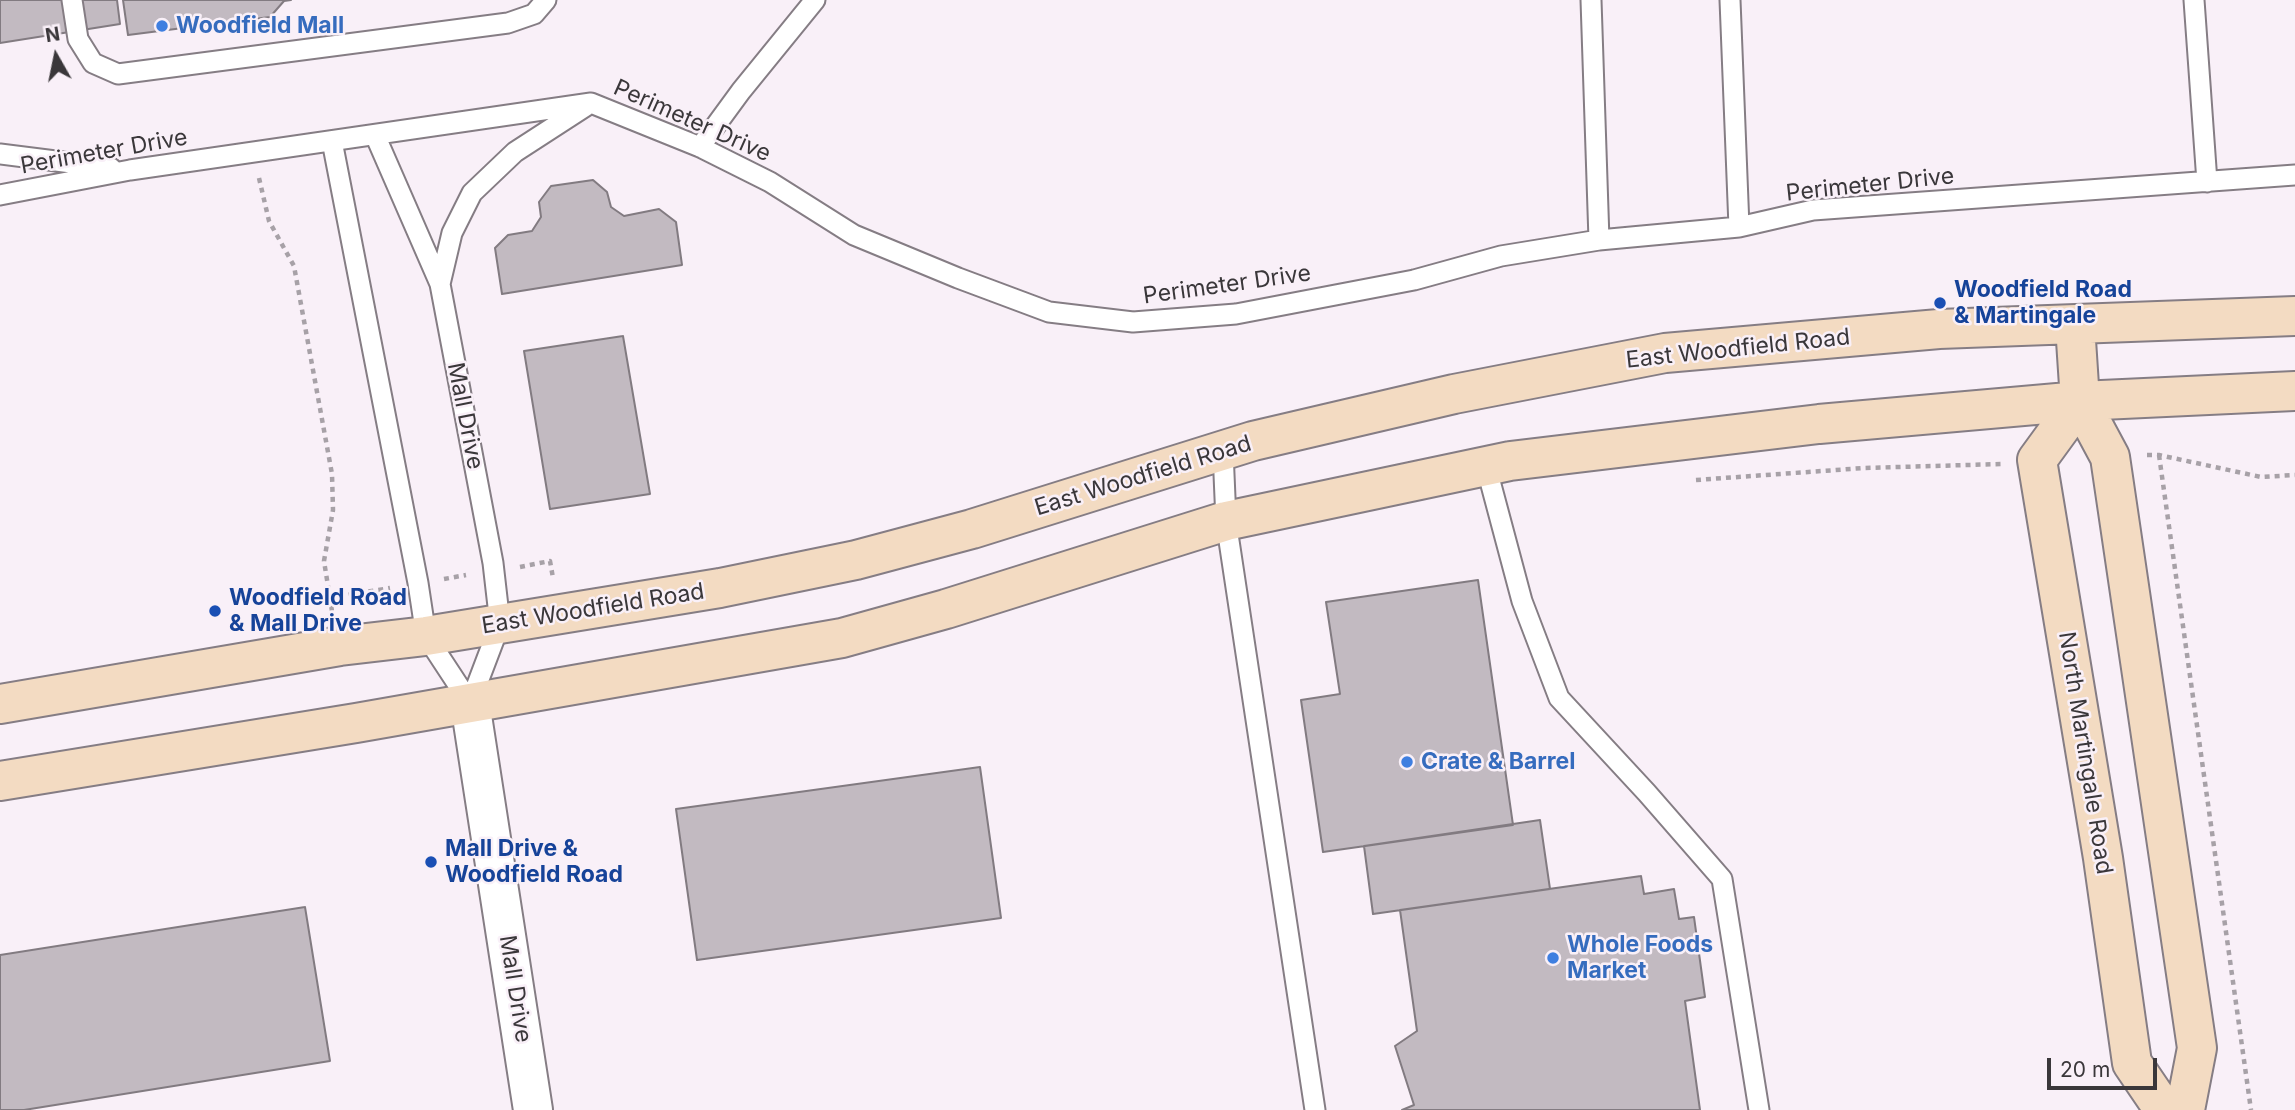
<!DOCTYPE html>
<style>
body{margin:0}
#map{position:relative;width:2295px;height:1110px;overflow:hidden;background:#f9f0f8;font-family:Inter,sans-serif}
canvas{display:block}
.north{position:absolute;left:21px;top:21px;width:70px;height:70px;-webkit-text-stroke:5px #f9f0f8;paint-order:stroke;rotate:351deg;font-size:19px;font-weight:700;line-height:28px;text-align:center;color:#3a373a}
.north::after{content:'';display:block;margin:auto;width:24px;height:32px;background:#3a373a;clip-path:polygon(50% 0,100% 100%,50% 72%,0 100%)}
.scale{position:absolute;left:2047px;top:1058px;width:110px;height:32px;box-sizing:border-box;border:4px solid #3a373a;border-top:0;padding-left:9px;font-size:21px;line-height:24px;white-space:nowrap;color:#3a373a;-webkit-text-stroke:5px #f9f0f8;paint-order:stroke}
</style>
<div id="map">
<canvas width="2295" height="1110"></canvas>
<div class="north">N</div>
<div class="scale">20 m</div>
</div>
<script>
const ctx = document.querySelector('canvas').getContext('2d');
ctx.lineJoin = 'round';
function paint(path, color) { ctx.fillStyle = color; ctx.fill(path, 'evenodd'); }
const poly = rows => new Path2D(rows.map(r => 'M' + r).join(''));
function stroke(path, color, width, dash) { ctx.strokeStyle = color; ctx.lineWidth = width; ctx.lineCap = dash ? 'butt' : 'round'; ctx.setLineDash(dash || []); ctx.stroke(path); }
function drawText(font, color, halo, rows, align = 'center') {
  ctx.font = font + ' Inter,sans-serif'; ctx.lineWidth = 5; ctx.setLineDash([]); ctx.textBaseline = 'middle'; ctx.strokeStyle = halo; ctx.fillStyle = color; for (const [text, x, y, turn = 0] of rows) {
    ctx.save(); ctx.translate(x, y); ctx.rotate((+turn || 0) * Math.PI / 180); ctx.textAlign = isNaN(turn) ? turn : align; if (halo) ctx.strokeText(text, 0, 0); ctx.fillText(text, 0, 0); ctx.restore();
  }
}
const building = poly([
 [0,0,117,0,120,24,0,43,0,0],
 [123,0,291,0,284,1,270,17,128,35,123,0],
 [593,180,607,192,611,207,624,216,659,209,676,222,682,265,502,294,495,248,508,235,532,231,541,217,539,202,551,186,593,180],
 [623,336,650,494,550,509,524,351,623,336],
 [1478,580,1513,825,1323,852,1301,700,1340,694,1326,602,1478,580],
 [980,767,1001,918,697,960,676,809,980,767],
 [1540,820,1550,889,1373,914,1364,846,1540,820],
 [1641,876,1644,894,1674,889,1679,919,1694,917,1705,997,1685,1001,1700,1110,1402,1110,1414,1105,1395,1046,1417,1031,1400,910,1641,876],
 [305,907,330,1061,24,1110,0,1110,0,955,305,907]
]);
const path = poly([
 [259,178,269,221,294,266,332,474,333,510,324,561,332,611],
 [2147,455,2159,455,2261,477,2295,475],
 [2159,455,2251,1110],
 [1696,480,1864,468,2002,464],
 [520,567,550,561,553,578],
 [444,579,466,575],
 [329,598,390,588]
]);
const lane = poly([
 [72,0,78,39,93,63,118,74,508,23,534,14,546,0],
 [1591,0,1599,240],
 [1730,0,1739,227],
 [2194,0,2207,182],
 [375,135,440,284,493,563,500,624,470,703],
 [332,141,418,583,426,636,470,703],
 [700,147,741,91,815,0],
 [0,154,111,168],
 [0,195,130,170,591,103,700,147,770,182,854,235,958,278,1049,312,1133,322,1236,314,1414,280,1501,256,1599,240,1739,227,1813,210,2295,175],
 [440,284,452,233,472,193,515,152,586,106],
 [1223,451,1226,521,1315,1110],
 [1486,466,1522,601,1559,698,1647,793,1722,879,1759,1110]
]);
const street = poly([
 [470,703,533,1110]
]);
const secondary = poly([
 [2075,325,2080,401,2110,457,2197,1048,2185,1110],
 [2080,401,2037,460,2103,858,2132,1063,2164,1110],
 [0,704,340,646,426,636,720,588,856,560,972,529,1253,441,1454,394,1665,353,1939,329,2295,316],
 [0,781,356,723,842,638,946,609,1226,521,1510,461,1819,424,2080,401,2295,391]
]);
const markers = [
 [162,26,7,"#3f7fe0"],
 [1940,303,7,"#1a4fb4"],
 [215,611,7,"#1a4fb4"],
 [1407,762,7,"#3f7fe0"],
 [431,862,7,"#1a4fb4"],
 [1553,958,7,"#3f7fe0"]
];
const shopNames = [
 ["Woodfield Mall",176,26],
 ["Crate & Barrel",1421,762],
 ["Whole Foods",1567,945],
 ["Market",1567,971]
];
const streetNames = [
 ["Perimeter Drive",692,121,24],
 ["Perimeter Drive",104,152,-10],
 ["Perimeter Drive",1870,185,-6],
 ["Perimeter Drive",1227,285,-8],
 ["East Woodfield Road",1738,349,-6],
 ["Mall Drive",465,416,79],
 ["East Woodfield Road",1143,476,-17],
 ["East Woodfield Road",593,609,-9],
 ["North Martingale Road",2085,753,81],
 ["Mall Drive",515,989,81]
];
const transitNames = [
 ["Woodfield Road",1954,290],
 ["& Martingale",1954,316],
 ["Woodfield Road",229,598],
 ["& Mall Drive",229,624],
 ["Mall Drive &",445,849],
 ["Woodfield Road",445,875]
];
paint(building, '#c2bac1');
stroke(building, '#827b81', 2);
stroke(lane, '#857d84', 23);
stroke(street, '#857d84', 42);
stroke(secondary, '#857d84', 42);
stroke(path, '#a7a1a7', 4.5, [5, 5]);
stroke(lane, '#fff', 19);
stroke(street, '#fff', 38);
stroke(secondary, '#f3dbc2', 38);
for (const [x, y, r, color] of markers) { const dot = new Path2D(); dot.arc(x, y, r, 0, 2 * Math.PI); ctx.fillStyle = color; ctx.fill(dot); stroke(dot, '#f9f0f8', 2.5); }
drawText('bold 23px', '#366cbe', '#f9f0f8', shopNames, 'left');
drawText('23px', '#3a373a', '#f9f0f8', streetNames);
drawText('bold 23px', '#164399', '#f9f0f8', transitNames, 'left');
</script>
